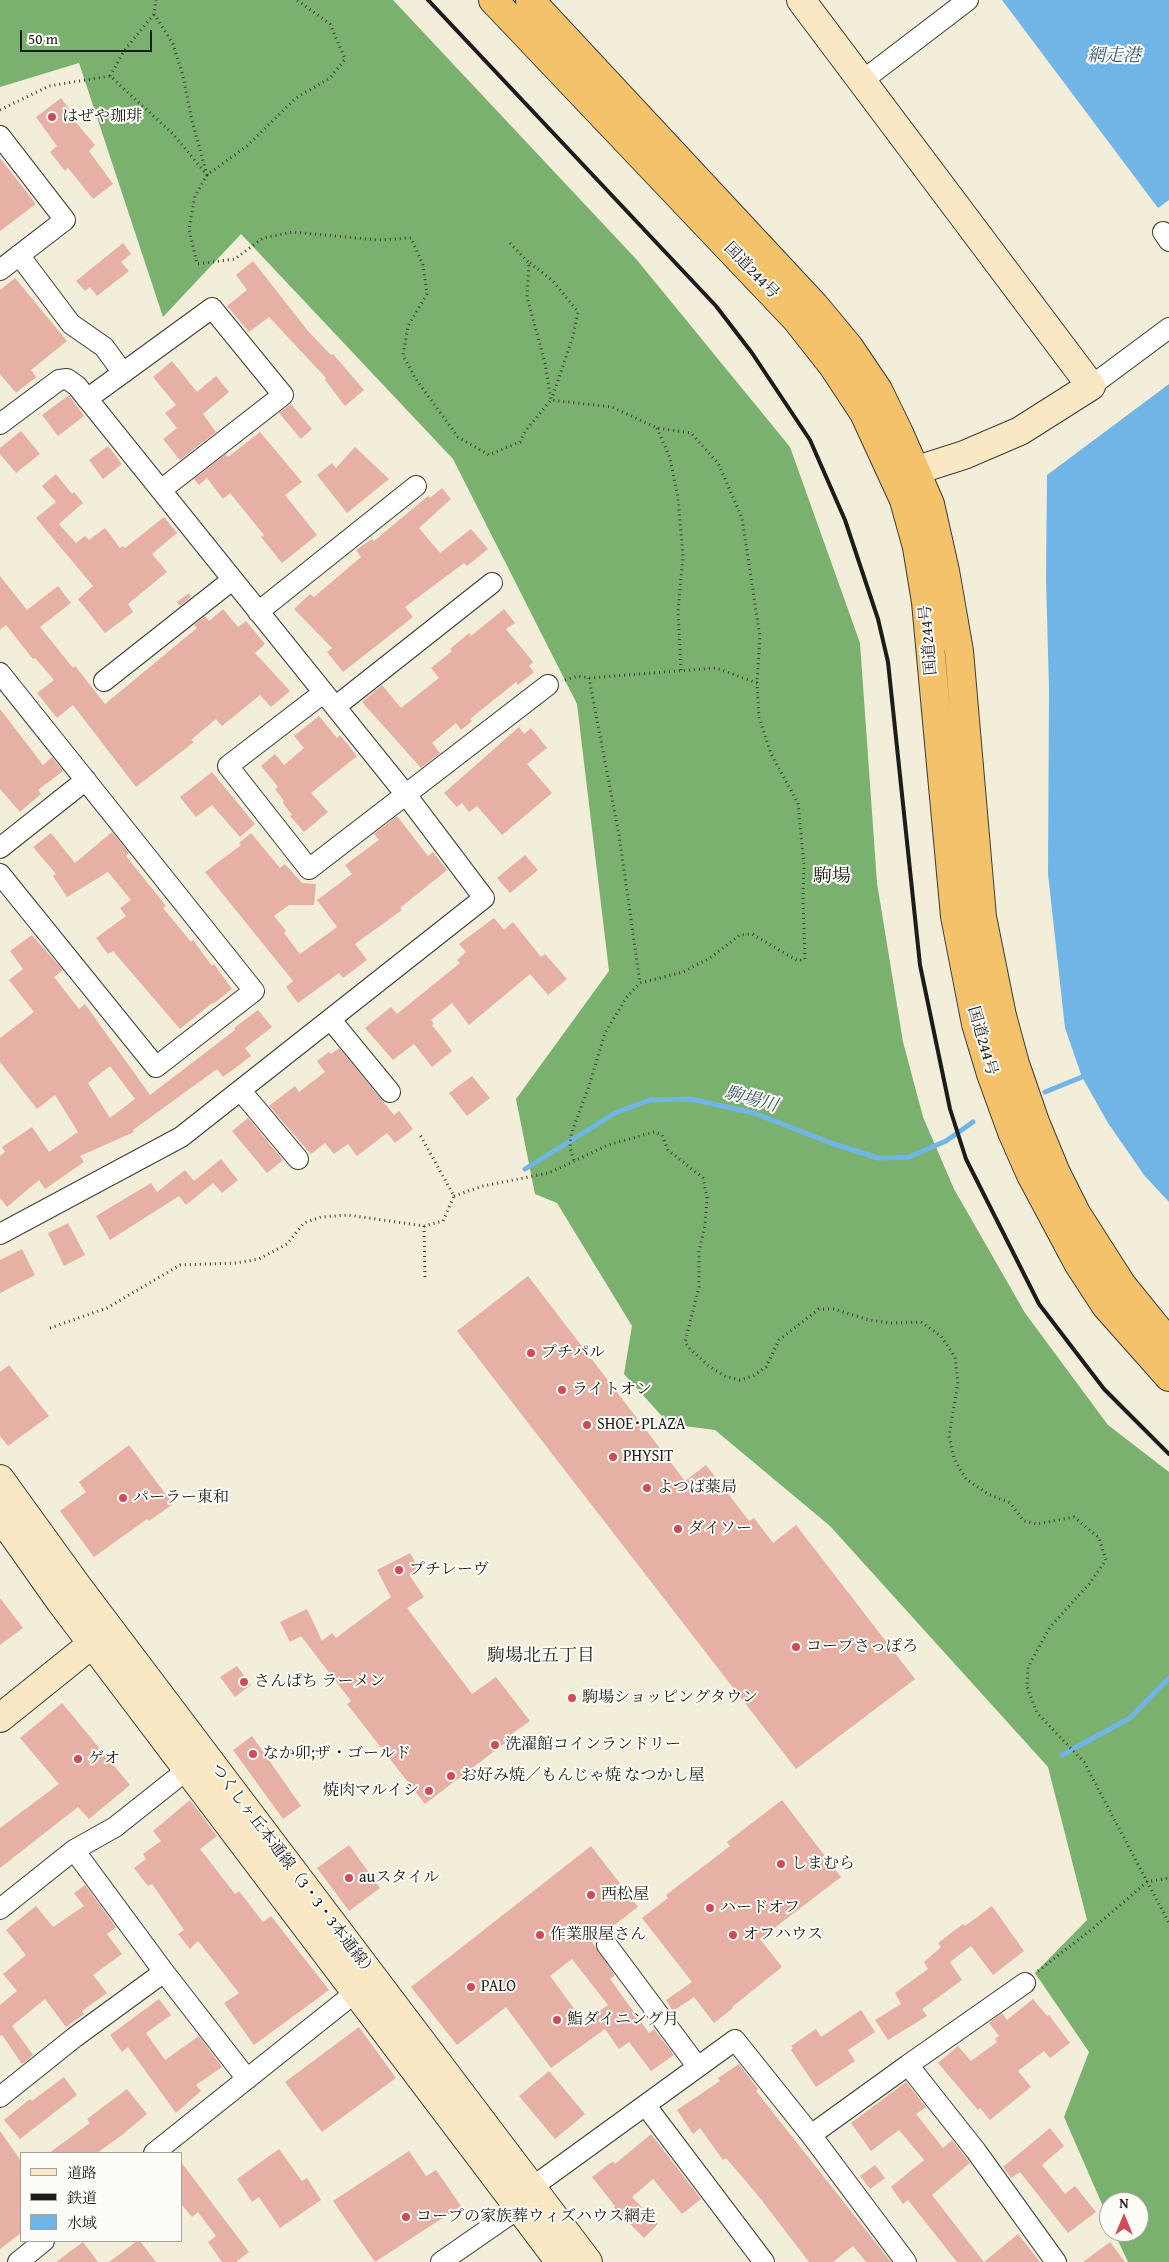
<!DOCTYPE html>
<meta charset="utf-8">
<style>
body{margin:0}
#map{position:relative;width:1169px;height:2262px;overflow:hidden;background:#f2eed9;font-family:"Gentium Book Plus","Noto Serif JP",serif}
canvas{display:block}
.legend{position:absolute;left:20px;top:2152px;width:162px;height:90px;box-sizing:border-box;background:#fdfcf7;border:1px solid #a3a29f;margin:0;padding:6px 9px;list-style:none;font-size:15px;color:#1c1c1c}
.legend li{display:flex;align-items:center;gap:10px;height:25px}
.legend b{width:25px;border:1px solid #a3a29f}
.north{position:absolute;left:1099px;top:2192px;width:50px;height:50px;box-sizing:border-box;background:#fdfcf7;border:1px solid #a3a29f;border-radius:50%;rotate:0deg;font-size:14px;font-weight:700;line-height:20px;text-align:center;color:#1c1c1c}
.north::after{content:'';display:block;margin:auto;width:18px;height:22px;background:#d1495b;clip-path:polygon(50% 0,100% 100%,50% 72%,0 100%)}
.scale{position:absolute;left:20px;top:30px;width:132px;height:22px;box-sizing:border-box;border:2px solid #1c1c1c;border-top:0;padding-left:6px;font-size:15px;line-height:18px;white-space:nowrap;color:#1c1c1c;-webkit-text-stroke:4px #fdfcf7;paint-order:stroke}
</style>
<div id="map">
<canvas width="1169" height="2262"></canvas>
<ul class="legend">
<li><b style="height:6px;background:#fae7c3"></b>道路</li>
<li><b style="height:6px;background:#1c1c1c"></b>鉄道</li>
<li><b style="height:14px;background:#71b5e7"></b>水域</li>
</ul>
<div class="north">N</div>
<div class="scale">50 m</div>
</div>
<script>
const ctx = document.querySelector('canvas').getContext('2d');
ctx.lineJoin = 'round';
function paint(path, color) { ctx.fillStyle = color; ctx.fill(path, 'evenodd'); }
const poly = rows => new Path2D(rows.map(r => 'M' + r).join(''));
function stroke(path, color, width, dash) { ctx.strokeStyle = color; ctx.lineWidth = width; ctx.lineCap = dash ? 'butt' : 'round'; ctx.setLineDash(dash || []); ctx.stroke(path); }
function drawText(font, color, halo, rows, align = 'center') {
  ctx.font = font + ' "Gentium Book Plus","Noto Serif JP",serif'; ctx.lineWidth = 4; ctx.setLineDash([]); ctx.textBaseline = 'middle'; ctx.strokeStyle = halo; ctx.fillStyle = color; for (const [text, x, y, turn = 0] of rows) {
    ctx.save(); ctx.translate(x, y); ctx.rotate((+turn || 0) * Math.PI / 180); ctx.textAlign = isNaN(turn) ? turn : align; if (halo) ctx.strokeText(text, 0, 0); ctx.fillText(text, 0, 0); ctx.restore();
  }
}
const forest = poly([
 [0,0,393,0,637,260,790,447,860,643,877,883,903,1042,923,1117,954,1189,1025,1313,1108,1425,1169,1472,1169,2262,1128,2262,1114,2232,1139,2232,1139,2202,1109,2202,1109,2220,1064,2117,1089,2052,1035,1973,1087,1920,1048,1767,830,1526,715,1430,669,1424,624,1374,632,1326,557,1203,535,1194,516,1099,609,971,577,704,453,459,241,234,163,317,79,63,0,87]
]);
const water = poly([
 [1002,0,1169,0,1169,200,1158,208],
 [1169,384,1169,1202,1144,1175,1108,1123,1082,1077,1065,1028,1048,874,1049,689,1046,579,1047,475]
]);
const stream = poly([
 [1045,1092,1082,1077],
 [525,1169,615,1113,650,1100,690,1099,754,1113,831,1143,878,1158,909,1157,946,1141,973,1122],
 [1062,1755,1130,1718,1169,1678]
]);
const building = poly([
 [61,98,76,118,74,120,95,145,89,151,113,184,93,199,68,168,65,171,50,152,57,146,36,117],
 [0,158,36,204,0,231],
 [123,243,131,254,121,262,129,271,97,296,90,287,85,291,76,281],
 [253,261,308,331,331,355,333,354,364,390,345,406,325,380,326,378,269,317,249,332,227,306,247,290,236,275],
 [15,278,67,341,31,370,36,377,16,393,0,374,0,290],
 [172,361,197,392,216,376,229,392,203,414,216,432,180,460,163,439,177,428,165,413,176,405,153,377],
 [69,395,84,416,58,436,42,415],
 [291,404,312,429,301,439,279,413],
 [21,431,40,454,16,473,0,454,0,448],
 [260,432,302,482,285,495,317,535,282,563,261,537,264,535,230,493,223,499,207,478,199,485,194,479,226,454,228,457],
 [108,446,122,464,103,479,89,460],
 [355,447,389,479,347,513,317,475,332,463,336,468],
 [56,474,72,494,74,492,83,503,59,524,76,543,85,536,89,540,105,528,120,548,123,546,125,548,164,517,177,533,152,554,167,572,128,604,133,612,105,633,78,599,93,586,36,518,56,502,42,486],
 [442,488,451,499,419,528,440,553,471,529,488,549,467,566,464,563,405,607,413,617,343,672,327,652,332,648,294,609,310,594,314,597,361,557,356,550,372,539,374,541,428,496,430,498],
 [0,576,27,610,58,586,71,603,40,627,73,668,75,666,105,704,197,628,194,625,205,616,209,621,223,609,238,627,246,621,265,644,255,653,290,691,271,707,260,695,222,726,216,719,191,740,194,742,136,787,73,705,57,718,37,693,54,680,35,658,33,659,6,625,0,630],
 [189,593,191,597,180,606,177,602],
 [504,609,515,623,506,629,533,662,529,666,534,672,518,685,516,682,470,719,472,721,461,730,456,723,432,743,440,753,421,768,362,702,382,685,401,708,439,678,431,668,452,651,450,649,469,633,471,636],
 [0,709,43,765,52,757,63,771,38,790,41,794,20,812,0,789],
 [319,716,337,738,340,735,357,756,311,793,328,812,304,832,290,816,292,815,283,803,284,801,275,789,278,787,261,766,275,754,284,765,304,748,294,736],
 [519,727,524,734,531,728,547,748,527,764,552,793,502,835,477,806,469,812,462,803,457,807,444,793],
 [212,772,255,824,240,837,212,805,196,817,180,797],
 [397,816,428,856,433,852,447,870,400,908,402,910,355,944,367,960,343,978,339,973,298,1003,286,987,293,981,205,872,241,845,239,843,251,833,280,868,285,864,302,883,316,884,314,905,289,905,274,916,286,931,284,933,300,954,337,927,317,900,352,874,345,865,379,840,374,834],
 [112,832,129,853,126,856,166,906,163,908,191,942,193,940,212,966,214,964,232,989,213,1004,212,1003,180,1029,113,951,108,954,96,938,126,916,120,908,131,900,108,872,67,897,53,876,56,874,33,847,51,833,75,863],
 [525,855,538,870,510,893,497,878],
 [494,918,504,930,513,922,541,957,545,954,567,979,548,995,530,974,469,1025,452,1003,431,1020,434,1024,432,1025,452,1051,432,1067,414,1044,393,1060,365,1028,391,1007,397,1014,460,963,457,960,466,952,459,944],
 [32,935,63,970,54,977,79,1009,85,1004,150,1095,235,1030,234,1028,258,1010,272,1027,245,1048,251,1056,223,1077,217,1069,133,1130,134,1132,80,1156,84,1162,45,1189,39,1180,7,1207,0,1198,0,1156,5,1152,2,1147,32,1127,49,1152,78,1132,55,1095,37,1109,0,1062,0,1038,34,1012,9,980,23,969,10,951],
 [110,1066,135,1099,110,1118,88,1083],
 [339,1048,394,1115,399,1111,413,1129,395,1143,387,1133,357,1156,348,1144,334,1154,325,1143,311,1154,269,1106,295,1086,299,1092,325,1072,317,1061,329,1052,331,1054],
 [472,1076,490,1098,467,1116,449,1093],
 [248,1118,283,1160,267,1173,232,1131],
 [221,1159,238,1180,222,1193,213,1183,186,1205,179,1196,110,1240,96,1216,151,1183,157,1192,185,1170,194,1181],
 [68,1223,85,1255,64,1266,48,1233],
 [22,1249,35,1275,0,1293,0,1260],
 [528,1276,685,1481,706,1465,749,1521,754,1518,773,1543,796,1525,915,1679,796,1769,457,1331],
 [9,1365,49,1416,8,1446,0,1436,0,1372],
 [129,1445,173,1504,149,1521,147,1519,94,1557,60,1511,86,1492,79,1482],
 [410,1553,420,1571,410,1576,424,1597,407,1608,472,1694,496,1677,530,1721,503,1740,505,1743,425,1804,347,1704,351,1701,301,1636,290,1642,280,1622,307,1609,322,1641,332,1633,336,1638,391,1597,377,1570],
 [0,1598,23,1628,0,1645],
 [237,1666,251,1685,235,1697,220,1677],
 [62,1703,130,1785,89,1819,78,1807,0,1868,0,1828,59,1784,20,1738],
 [252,1736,301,1806,283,1819,233,1750],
 [190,1800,217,1836,200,1849,235,1894,239,1891,263,1922,271,1916,329,1990,254,2045,224,2003,239,1993,198,1941,190,1949,178,1934,184,1930,152,1884,148,1886,134,1868,146,1859,143,1854,161,1841,153,1831],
 [782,1800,841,1877,760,1939,782,1967,732,2007,733,2008,714,2023,694,1997,673,2011,666,2000,692,1982,642,1918,668,1898,666,1895,730,1846,727,1842],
 [349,1845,380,1888,349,1911,317,1868],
 [591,1846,638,1907,592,1942,615,1975,610,1979,649,2033,654,2029,674,2055,651,2071,629,2042,619,2049,605,2029,551,2068,506,2007,457,2045,411,1987],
 [572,1959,608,2005,584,2022,550,1976],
 [85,1885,116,1927,107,1934,122,1954,93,1975,107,1993,82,2011,84,2014,66,2027,45,1999,12,2026,33,2055,22,2064,2,2035,0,2036,0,2005,17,1991,3,1974,26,1955,6,1930,36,1906,53,1927,84,1906,74,1893],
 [992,1906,1024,1951,993,1975,971,1946,950,1962,962,1980,922,2009,927,2016,888,2040,875,2020,901,2004,895,1993,928,1969,924,1962,941,1947,938,1943,963,1924,965,1926],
 [159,1999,171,2015,146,2033,165,2060,199,2036,222,2067,196,2085,201,2091,176,2113,128,2047,122,2052,110,2035],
 [1033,1999,1047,2016,1049,2015,1070,2043,1050,2058,1044,2051,1018,2071,1031,2087,990,2120,980,2108,978,2110,938,2063,958,2046,971,2061,997,2042,995,2039,999,2036,989,2023,1002,2013,1007,2020],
 [861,2010,875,2032,848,2050,855,2061,816,2087,791,2050,793,2048,791,2046,816,2029,821,2037],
 [359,2027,396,2078,322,2132,285,2082],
 [739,2064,758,2089,756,2091,891,2262,866,2262,853,2246,833,2262,809,2262,760,2198,726,2158,723,2160,700,2128,693,2134,677,2110,720,2081,718,2078],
 [549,2071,585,2114,555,2139,519,2096],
 [64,2077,77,2095,20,2139,4,2120,30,2099,32,2101],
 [906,2082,926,2107,916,2114,943,2148,952,2140,970,2163,932,2195,984,2262,957,2262,908,2200,903,2204,891,2187,924,2160,899,2130,871,2151,851,2123],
 [127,2089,147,2114,122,2135,97,2153,49,2153,90,2123,87,2119],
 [1050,2128,1064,2146,1042,2165,1065,2194,1075,2186,1096,2212,1068,2233,1020,2172,1011,2178,1003,2167],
 [0,2131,21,2161,21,2233,0,2249],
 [651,2134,701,2199,682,2214,653,2179,632,2197,658,2224,644,2238,614,2208,615,2206,592,2177,613,2161,615,2164],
 [279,2149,302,2181,307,2178,321,2200,280,2228,259,2197,252,2202,237,2179],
 [409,2151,426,2176,436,2170,461,2206,375,2262,333,2201],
 [181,2162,249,2252,236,2262,222,2262,208,2242,216,2236,198,2212,192,2217,181,2204],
 [875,2165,885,2178,870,2189,860,2176],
 [1018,2234,1040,2262,984,2262],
 [137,2241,140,2241,156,2262,109,2262],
 [83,2242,98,2262,56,2262],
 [1110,2242,1125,2262,1083,2262]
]);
const path = poly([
 [154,14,173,44,183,76,192,121,207,175,247,146,296,98,330,78,345,59,330,24,297,0],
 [110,76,124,51,154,14,156,0],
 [0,110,49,86,110,76,173,134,207,175,195,196,189,229,197,264,235,259,263,238,293,232,377,240,411,238,423,265,427,294,408,326,403,355,415,378,458,437,489,455,520,442,526,430,551,400,612,407,657,428,691,433,718,463,742,518,760,637,757,683],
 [510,243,529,263,527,297,545,363,551,400],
 [530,263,553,281,578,312,573,336,552,398],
 [657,428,670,458,678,498,683,556,678,611,681,670],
 [565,680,578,676,589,678,716,668,757,683,759,717,771,754,798,803,804,865,803,899,805,959,798,961,752,934,740,935,710,958,683,972,640,983,619,835,589,678],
 [574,1160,570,1148,571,1134,589,1086,605,1033,626,998,640,983],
 [454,1196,483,1186,549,1173,608,1145,654,1132,662,1135,668,1150,703,1178,707,1198,705,1225,699,1252,699,1287,685,1342,690,1349,710,1367,725,1376,740,1380,753,1376,766,1367,779,1340,819,1309,834,1309,869,1320,891,1323,921,1322,941,1336,955,1357,958,1382,949,1436,954,1459,966,1479,988,1494,1010,1503,1024,1521,1037,1524,1074,1517,1099,1538,1106,1560,1090,1583,1050,1627,1028,1667,1027,1687,1037,1713,1084,1762,1169,1923],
 [424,1226,425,1278],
 [50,1328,107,1308,180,1265,236,1263,259,1259,287,1244,304,1223,321,1217,348,1215,424,1226,443,1221,454,1196,419,1133],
 [1038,1971,1091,1930,1147,1882,1169,1878]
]);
const street = poly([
 [862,81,968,0],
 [0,136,65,220,0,270],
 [1163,232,1169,241],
 [19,255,71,324,104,347,123,373],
 [1091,386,1169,328],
 [87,399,212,308,283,395,161,490],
 [0,424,59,380,67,379,77,386,407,796,484,898,181,1137,0,1234],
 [258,612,416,486],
 [0,673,254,991,156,1067,0,874],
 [104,681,232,580],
 [323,693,228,766,309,869,548,685],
 [335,707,492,583],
 [0,848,86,780],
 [331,1020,390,1092],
 [241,1091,298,1159],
 [74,1850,164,1972],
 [0,1909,74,1850,115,1827,188,1769,196,1759],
 [607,1945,697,2066],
 [908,2065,1025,1983],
 [0,2097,75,2037,164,1972,247,2079],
 [646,2106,764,2262],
 [811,2135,908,2065,976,2151,1056,2262],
 [154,2153,366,1984],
 [18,2262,44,2241],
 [441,2262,519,2208,531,2188,735,2040,811,2135,906,2262]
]);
const secondary = poly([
 [801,0,1091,386,1020,431,964,455,917,470],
 [0,1479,78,1587,588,2262],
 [0,1516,60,1601,560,2262],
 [0,1718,108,1631]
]);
const highway = poly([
 [493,0,796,319,833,366,864,413,904,500,917,547,926,602,955,916,976,1024,991,1074,1012,1132,1031,1175,1078,1263,1106,1306,1169,1377],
 [530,0,815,306,849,347,878,390,899,433,930,504,945,571,959,651,982,917,1002,1016,1015,1064,1035,1122,1056,1173,1076,1213,1122,1285,1169,1343]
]);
const rail = poly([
 [428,0,716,306,752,353,810,440,845,520,878,619,888,662,920,965,950,1109,966,1159,1039,1304,1104,1389,1169,1454]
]);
const markers = [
 [52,117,5,"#d1495b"],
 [531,1353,5,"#d1495b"],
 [562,1390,5,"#d1495b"],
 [587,1425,5,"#d1495b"],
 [613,1457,5,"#d1495b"],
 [647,1488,5,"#d1495b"],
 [123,1498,5,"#d1495b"],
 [678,1529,5,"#d1495b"],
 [399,1570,5,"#d1495b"],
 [796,1647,5,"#d1495b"],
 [244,1682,5,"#d1495b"],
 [572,1698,5,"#d1495b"],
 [495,1745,5,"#d1495b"],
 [253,1754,5,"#d1495b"],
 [78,1759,5,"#d1495b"],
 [451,1776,5,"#d1495b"],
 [429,1791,5,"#d1495b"],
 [781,1864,5,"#d1495b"],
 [349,1878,5,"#d1495b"],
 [591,1895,5,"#d1495b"],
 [710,1908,5,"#d1495b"],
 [540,1935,5,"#d1495b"],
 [733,1935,5,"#d1495b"],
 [471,1987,5,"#d1495b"],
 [557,2020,5,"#d1495b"],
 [406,2217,5,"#d1495b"]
];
const poiNames = [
 ["はぜや珈琲",62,117],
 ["プチパル",541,1353],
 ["ライトオン",572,1390],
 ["SHOE･PLAZA",597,1425],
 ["PHYSIT",623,1457],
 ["よつば薬局",657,1488],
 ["パーラー東和",133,1498],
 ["ダイソー",688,1529],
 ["プチレーヴ",409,1570],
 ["コープさっぽろ",806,1647],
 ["さんぱち ラーメン",254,1682],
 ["駒場ショッピングタウン",582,1698],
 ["洗濯館コインランドリー",505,1745],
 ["なか卯;ザ・ゴールド",263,1754],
 ["ゲオ",88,1759],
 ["お好み焼／もんじゃ焼 なつかし屋",461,1776],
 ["焼肉マルイシ",419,1791,"right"],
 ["しまむら",791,1864],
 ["auスタイル",359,1878],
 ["西松屋",601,1895],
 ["ハードオフ",720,1908],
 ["作業服屋さん",550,1935],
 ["オフハウス",743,1935],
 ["PALO",481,1987],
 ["鮨ダイニング月",567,2020],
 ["コープの家族葬ウィズハウス網走",416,2217]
];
const streetNames = [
 ["国道244号",751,271,46],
 ["国道244号",929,640,-95],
 ["国道244号",982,1041,74],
 ["つくしヶ丘本通線（3・3・3本通線）",293,1871,53]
];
const waterNames = [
 ["網走港",1114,56],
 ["駒場川",751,1100,15]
];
const neighbourhoodNames = [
 ["駒場北五丁目",541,1656]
];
const quarterNames = [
 ["駒場",832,877]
];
paint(forest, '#7bb16e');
paint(water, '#71b5e7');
stroke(stream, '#71b5e7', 5);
paint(building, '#e7b0a5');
stroke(street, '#3c3c38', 22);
stroke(secondary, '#3c3c38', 30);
stroke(highway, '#3c3c38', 30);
stroke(path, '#3c3c38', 3, [1, 4]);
stroke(street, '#fff', 20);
stroke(secondary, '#fae7c3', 28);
stroke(highway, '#f3c26a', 28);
stroke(rail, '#1c1c1c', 4);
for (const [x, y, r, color] of markers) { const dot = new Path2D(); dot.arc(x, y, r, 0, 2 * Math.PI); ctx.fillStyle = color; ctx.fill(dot); stroke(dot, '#fdfcf7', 2); }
drawText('16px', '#1c1c1c', '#fdfcf7', poiNames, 'left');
drawText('16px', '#1c1c1c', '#fdfcf7', streetNames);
drawText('italic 18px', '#3e596d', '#fdfcf7', waterNames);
drawText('18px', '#1c1c1c', '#fdfcf7', neighbourhoodNames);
drawText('19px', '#1c1c1c', '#fdfcf7', quarterNames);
</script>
